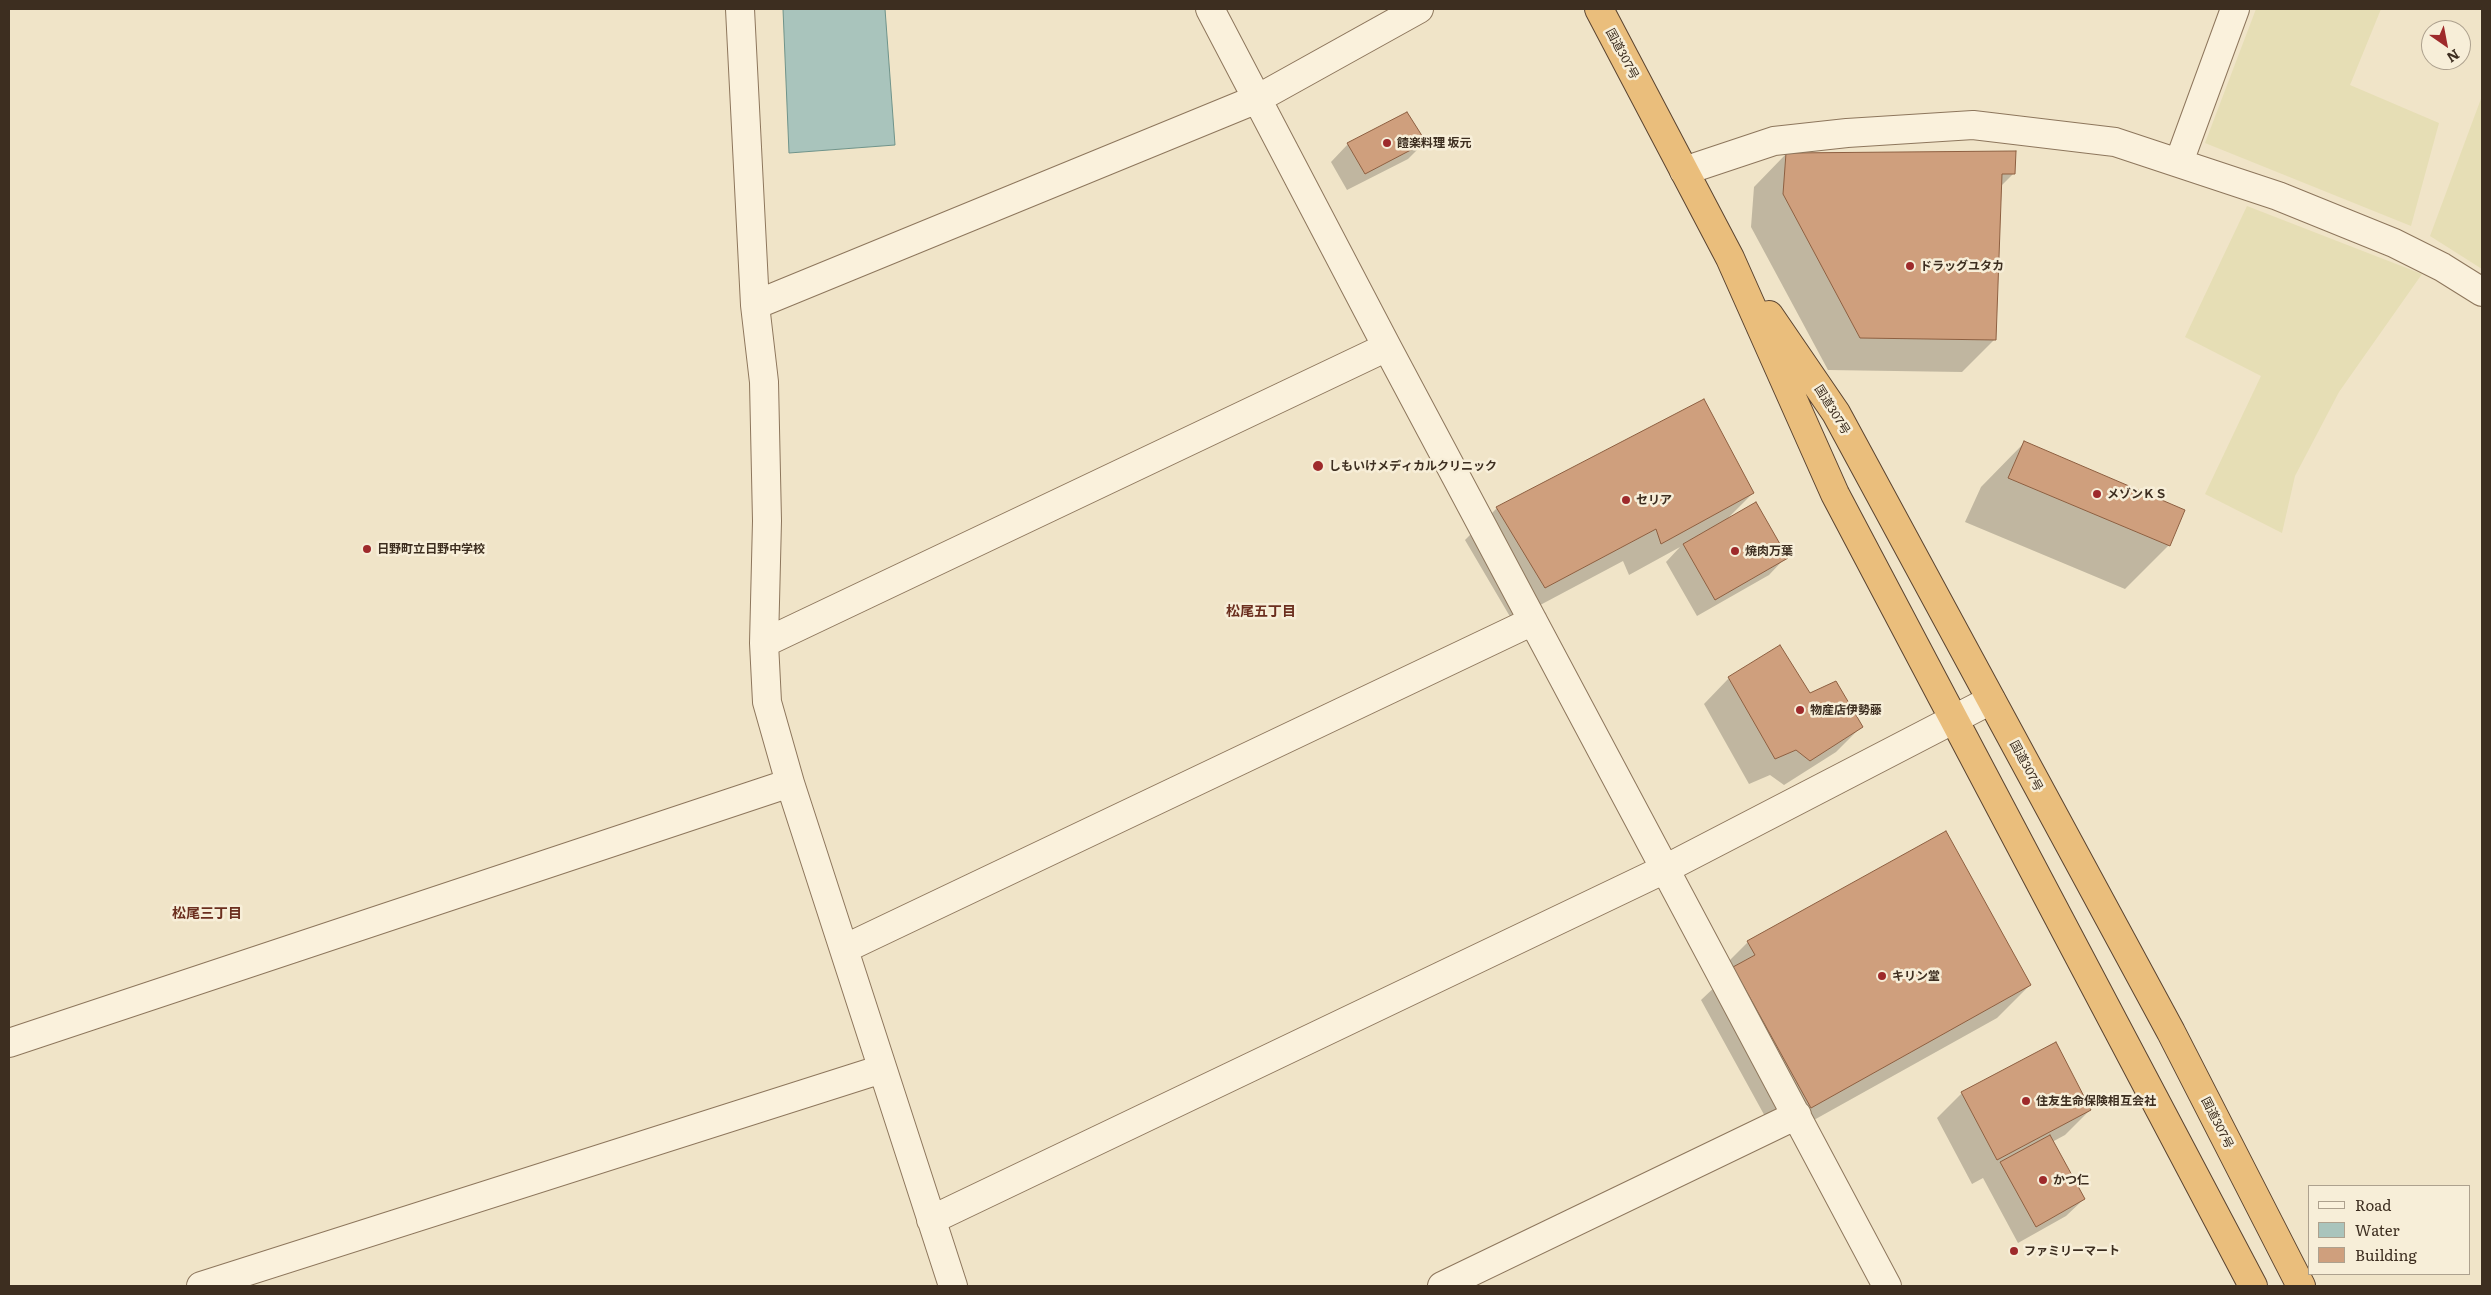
<!DOCTYPE html>
<meta charset="utf-8">
<style>
body{margin:0}
#map{position:relative;width:2491px;height:1295px;overflow:hidden;background:#f0e4c8;font-family:Literata,serif}
canvas{display:block}
.frame{position:absolute;inset:0;border:10px solid #3d2e20;pointer-events:none}
.legend{position:absolute;left:2308px;top:1185px;width:162px;height:90px;box-sizing:border-box;background:#f7eed8;border:1px solid #ada18e;margin:0;padding:6px 9px;list-style:none;font-size:15px;color:#3d2e20}
.legend li{display:flex;align-items:center;gap:10px;height:25px}
.legend b{width:25px;border:1px solid #ada18e}
.north{position:absolute;left:2421px;top:20px;width:50px;height:50px;box-sizing:border-box;background:#f7eed8;border:1px solid #ada18e;border-radius:50%;rotate:147deg;font-size:14px;font-weight:700;line-height:20px;text-align:center;color:#3d2e20}
.north::after{content:'';display:block;margin:auto;width:18px;height:22px;background:#9e2a2b;clip-path:polygon(50% 0,100% 100%,50% 72%,0 100%)}
</style>
<div id="map">
<canvas width="2491" height="1295"></canvas>
<div class="frame"></div>
<ul class="legend">
<li><b style="height:6px;background:#faf1dc"></b>Road</li>
<li><b style="height:14px;background:#a9c4bc"></b>Water</li>
<li><b style="height:14px;background:#cf9f7d"></b>Building</li>
</ul>
<div class="north">N</div>
</div>
<script>
const ctx = document.querySelector('canvas').getContext('2d');
ctx.lineJoin = 'round';
function paint(path, color) { ctx.fillStyle = color; ctx.fill(path, 'evenodd'); }
const poly = rows => new Path2D(rows.map(r => 'M' + r).join(''));
function stroke(path, color, width, dash) { ctx.strokeStyle = color; ctx.lineWidth = width; ctx.lineCap = dash ? 'butt' : 'round'; ctx.setLineDash(dash || []); ctx.stroke(path); }
function drawText(font, color, halo, rows, align = 'center') {
  ctx.font = font + ' Literata,"Noto Sans JP",serif'; ctx.lineWidth = 5; ctx.setLineDash([]); ctx.textBaseline = 'middle'; ctx.strokeStyle = halo; ctx.fillStyle = color; for (const [text, x, y, turn = 0] of rows) {
    ctx.save(); ctx.translate(x, y); ctx.rotate((+turn || 0) * Math.PI / 180); ctx.textAlign = isNaN(turn) ? turn : align; if (halo) ctx.strokeText(text, 0, 0); ctx.fillText(text, 0, 0); ctx.restore();
  }
}
const farmland = poly([
 [2256,9,2381,9,2350,85,2439,123,2411,226,2205,143],
 [2482,96,2482,269,2430,236],
 [2247,206,2422,274,2339,392,2295,476,2282,533,2205,494,2261,376,2185,337]
]);
const water = poly([
 [783,9,885,9,895,145,789,153,783,9]
]);
const shadow = poly([
 [1425,142,1408,159,1347,190,1331,162,1348,144],
 [1786,154,2014,173,2001,186,1995,339,1962,372,1828,370,1751,227,1754,187],
 [2024,443,2169,545,2125,589,1965,522,1981,487],
 [1753,493,1726,520,1786,557,1769,575,1697,616,1666,562,1680,547,1629,575,1623,561,1512,620,1465,540,1497,508],
 [1729,678,1809,695,1861,727,1836,752,1784,785,1770,775,1749,784,1704,704],
 [1748,942,2030,985,1997,1018,1778,1140,1701,1000,1720,982,1716,974],
 [1962,1093,2090,1110,2065,1135,2052,1142,2084,1199,2066,1216,2018,1243,1983,1178,1972,1184,1937,1118]
]);
const building = poly([
 [1407,112,1426,142,1365,174,1347,143,1407,112],
 [2016,151,2015,174,2002,174,1996,340,1860,338,1783,194,1786,153,2016,151],
 [1704,399,1754,493,1661,544,1656,529,1545,588,1496,507,1704,399],
 [2024,441,2185,510,2170,546,2008,478,2024,441],
 [1756,502,1788,558,1715,600,1683,544,1756,502],
 [1780,645,1810,693,1836,681,1863,727,1810,761,1796,750,1775,759,1728,677,1780,645],
 [1946,831,2031,985,1811,1108,1733,967,1755,955,1747,941,1946,831],
 [2056,1042,2091,1110,1997,1160,1961,1092,2056,1042],
 [2050,1135,2085,1199,2036,1227,2000,1162,2050,1135]
]);
const minor = poly([
 [740,9,755,305,764,382,767,521,764,643,767,702,790,783,953,1286],
 [1210,9,1387,347,1887,1286],
 [2179,162,2235,9],
 [1684,171,1774,141,1847,133,1973,125,2115,142,2278,196,2394,243,2442,267,2482,292],
 [755,305,1257,99,1419,9],
 [764,643,1387,347],
 [844,949,1533,621],
 [9,1043,790,783],
 [931,1220,1665,869,1991,700],
 [201,1286,882,1069],
 [1442,1286,1797,1115]
]);
const trunk = poly([
 [1599,9,1730,258,1835,494,2253,1286],
 [1769,315,1836,413,2171,1032,2301,1286]
]);
const markers = [
 [1387,143,5,"#9e2a2b"],
 [1910,266,5,"#9e2a2b"],
 [1318,466,6,"#9e2a2b"],
 [2097,494,5,"#9e2a2b"],
 [1626,500,5,"#9e2a2b"],
 [367,549,5,"#9e2a2b"],
 [1735,551,5,"#9e2a2b"],
 [1800,710,5,"#9e2a2b"],
 [1882,976,5,"#9e2a2b"],
 [2026,1101,5,"#9e2a2b"],
 [2043,1180,5,"#9e2a2b"],
 [2014,1251,5,"#9e2a2b"]
];
const streetNames = [
 ["国道307号",1622,54,62],
 ["国道307号",1832,410,58],
 ["国道307号",2026,766,62],
 ["国道307号",2217,1123,63]
];
const poiNames = [
 ["饐楽料理 坂元",1397,143],
 ["ドラッグユタカ",1920,266],
 ["しもいけメディカルクリニック",1329,466],
 ["メゾンＫＳ",2107,494],
 ["セリア",1636,500],
 ["日野町立日野中学校",377,549],
 ["焼肉万葉",1745,551],
 ["物産店伊勢藤",1810,710],
 ["キリン堂",1892,976],
 ["住友生命保険相互会社",2036,1101],
 ["かつ仁",2053,1180],
 ["ファミリーマート",2024,1251]
];
const neighbourhoodNames = [
 ["松尾五丁目",1261,612],
 ["松尾三丁目",207,914]
];
paint(farmland, '#e6deb5');
paint(water, '#a9c4bc');
stroke(water, '#6f938a', 1);
paint(shadow, '#0003');
paint(building, '#cf9f7d');
stroke(building, '#8d5f41', 1);
stroke(minor, '#8d765c', 30);
stroke(trunk, '#5b4430', 30);
stroke(minor, '#faf1dc', 28);
stroke(trunk, '#eabe7c', 28);
for (const [x, y, r, color] of markers) { const dot = new Path2D(); dot.arc(x, y, r, 0, 2 * Math.PI); ctx.fillStyle = color; ctx.fill(dot); stroke(dot, '#f7eed8', 2); }
drawText('12px', '#3d2e20', '#f7eed8', streetNames);
drawText('bold 12px', '#3d2e20', '#f7eed8', poiNames, 'left');
drawText('bold 14px', '#6b2e1e', '#f7eed8', neighbourhoodNames);
</script>
